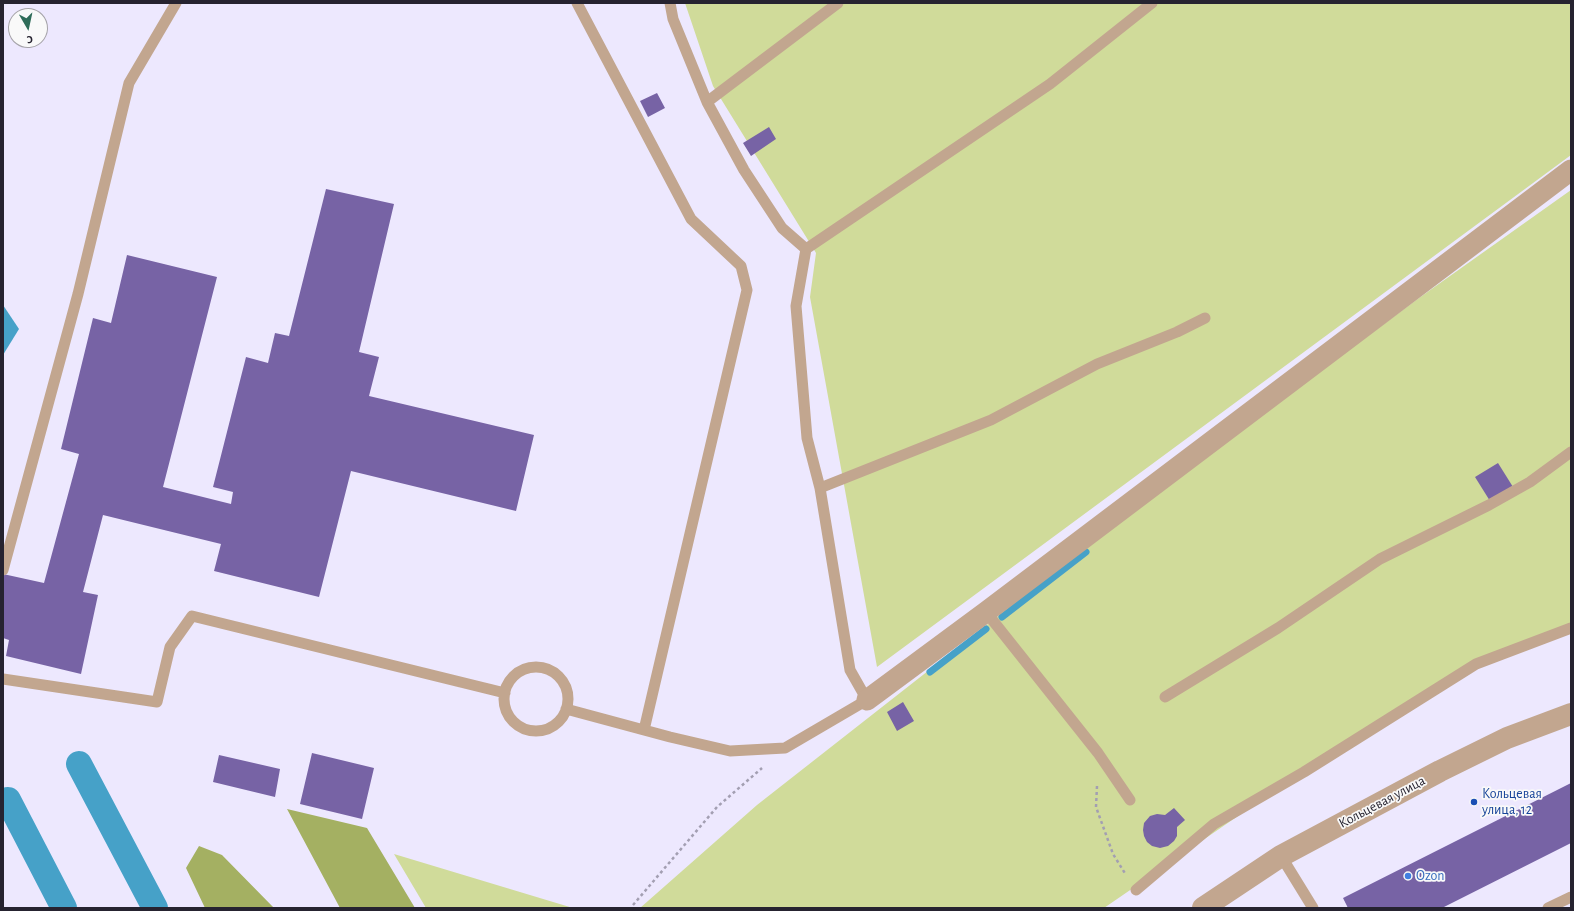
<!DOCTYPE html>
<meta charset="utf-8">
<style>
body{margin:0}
#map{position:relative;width:1574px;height:911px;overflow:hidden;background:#ede8fe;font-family:"Alegreya Sans",sans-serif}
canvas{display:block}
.frame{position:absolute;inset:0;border:4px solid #262330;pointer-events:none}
.north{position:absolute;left:8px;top:8px;width:40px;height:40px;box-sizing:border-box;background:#f9f9f9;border:1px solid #a5a3a9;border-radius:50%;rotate:171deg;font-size:11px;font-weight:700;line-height:16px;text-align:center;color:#262330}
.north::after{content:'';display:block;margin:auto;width:14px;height:18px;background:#2e6c59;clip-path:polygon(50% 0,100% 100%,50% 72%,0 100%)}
</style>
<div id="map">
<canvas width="1574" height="911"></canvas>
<div class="frame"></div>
<div class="north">С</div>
</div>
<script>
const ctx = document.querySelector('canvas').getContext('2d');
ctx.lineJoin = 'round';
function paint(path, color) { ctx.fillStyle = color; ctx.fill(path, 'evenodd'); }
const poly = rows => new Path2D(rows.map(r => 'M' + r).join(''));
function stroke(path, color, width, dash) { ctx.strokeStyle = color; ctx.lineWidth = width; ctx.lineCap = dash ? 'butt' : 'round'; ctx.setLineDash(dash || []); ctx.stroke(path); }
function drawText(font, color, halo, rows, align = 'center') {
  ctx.font = font + ' "Alegreya Sans",sans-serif'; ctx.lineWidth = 3.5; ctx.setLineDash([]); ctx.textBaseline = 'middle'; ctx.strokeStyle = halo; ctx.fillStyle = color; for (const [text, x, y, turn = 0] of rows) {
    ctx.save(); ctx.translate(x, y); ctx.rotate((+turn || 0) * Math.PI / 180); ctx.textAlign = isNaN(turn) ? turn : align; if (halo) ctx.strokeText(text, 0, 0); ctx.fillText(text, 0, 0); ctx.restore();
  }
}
const green = poly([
 [685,3,1571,3,1571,155,877,667,810,297,816,253,713,86],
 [1571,190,1571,627,1481,663,1289,781,1104,908,640,908,757,805,1150,497,1419,298],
 [394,854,573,908,426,908]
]);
const forest = poly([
 [287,809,367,828,415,908,340,908],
 [199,846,222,855,274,908,205,908,186,868]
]);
const water = poly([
 [3,305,19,329,3,355]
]);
const stream = poly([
 [1002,617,1086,552],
 [930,672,986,629]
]);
const canal = poly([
 [79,764,155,908],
 [8,800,64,908]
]);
const building = poly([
 [657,93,665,108,648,117,640,101],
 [769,127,776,139,751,156,743,143],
 [326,189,394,204,359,352,379,357,369,396,534,435,516,511,351,471,319,597,214,571,221,544,103,515,83,592,98,595,81,674,6,656,9,640,3,638,3,574,44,583,79,454,61,449,93,318,111,323,127,255,217,277,163,487,231,504,233,492,213,487,246,357,268,363,275,333,289,336],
 [1498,463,1513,487,1490,501,1475,477],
 [903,702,914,721,897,731,887,712],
 [312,753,374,768,362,819,300,804],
 [219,755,280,769,275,797,213,782],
 [1571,783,1571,843,1442,908,1348,908,1343,898],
 [1174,808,1185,820,1177,827,1177,836,1174,841,1168,846,1160,848,1152,846,1147,842,1144,836,1143,830,1144,823,1150,816,1157,814,1165,815]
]);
const path = poly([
 [1097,786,1096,807,1113,854,1126,875],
 [633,905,717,807,762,768]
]);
const service = poly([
 [577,3,691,219,741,266,747,290,644,730],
 [670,3,673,19,707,102,744,170,782,228,806,249],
 [707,102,838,3],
 [820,488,991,420,1097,364,1177,332,1205,318],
 [3,570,78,294,129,83,176,3],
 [986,612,1098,753,1130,800],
 '504 699a32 32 0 1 1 64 0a32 32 0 1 1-64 0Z',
 [3,679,157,702,170,647,192,616,505,693],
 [1165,697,1278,628,1380,559,1489,505,1530,482,1571,452],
 [566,709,670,737,730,751,785,748,867,700,850,670,820,488,807,438,796,306,806,249,1050,84,1152,3],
 [1281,856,1313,908],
 [1136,890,1214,824,1304,772,1476,664,1571,628],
 [1548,908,1571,897]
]);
const minor = poly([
 [867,700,986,612,1571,170]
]);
const tertiary = poly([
 [1203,908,1281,856,1440,771,1507,738,1571,714]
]);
const markers = [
 [1474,802,4,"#1a4fb4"],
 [1408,876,4,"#3f7fe0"]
];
const transitNames = [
 ["Кольцевая",1482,794],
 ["улица, 12",1482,810]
];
const streetNames = [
 ["Кольцевая улица",1382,802,-28]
];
const shopNames = [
 ["Ozon",1416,876]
];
paint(green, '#d0db9a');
paint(forest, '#a4b062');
paint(water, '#46a1c8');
stroke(stream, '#46a1c8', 7);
stroke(canal, '#46a1c8', 26);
paint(building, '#7763a5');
stroke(path, '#a39fb2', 2.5, [3, 3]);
stroke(service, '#c2a68f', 11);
stroke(minor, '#c2a68f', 21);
stroke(tertiary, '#c2a68f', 22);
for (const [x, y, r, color] of markers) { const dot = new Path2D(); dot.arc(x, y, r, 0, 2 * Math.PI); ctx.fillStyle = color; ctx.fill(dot); stroke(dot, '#f9f9f9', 1.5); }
drawText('14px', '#164399', '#f9f9f9', transitNames, 'left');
drawText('14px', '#262330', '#f9f9f9', streetNames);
drawText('14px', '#366cbe', '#f9f9f9', shopNames, 'left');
</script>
